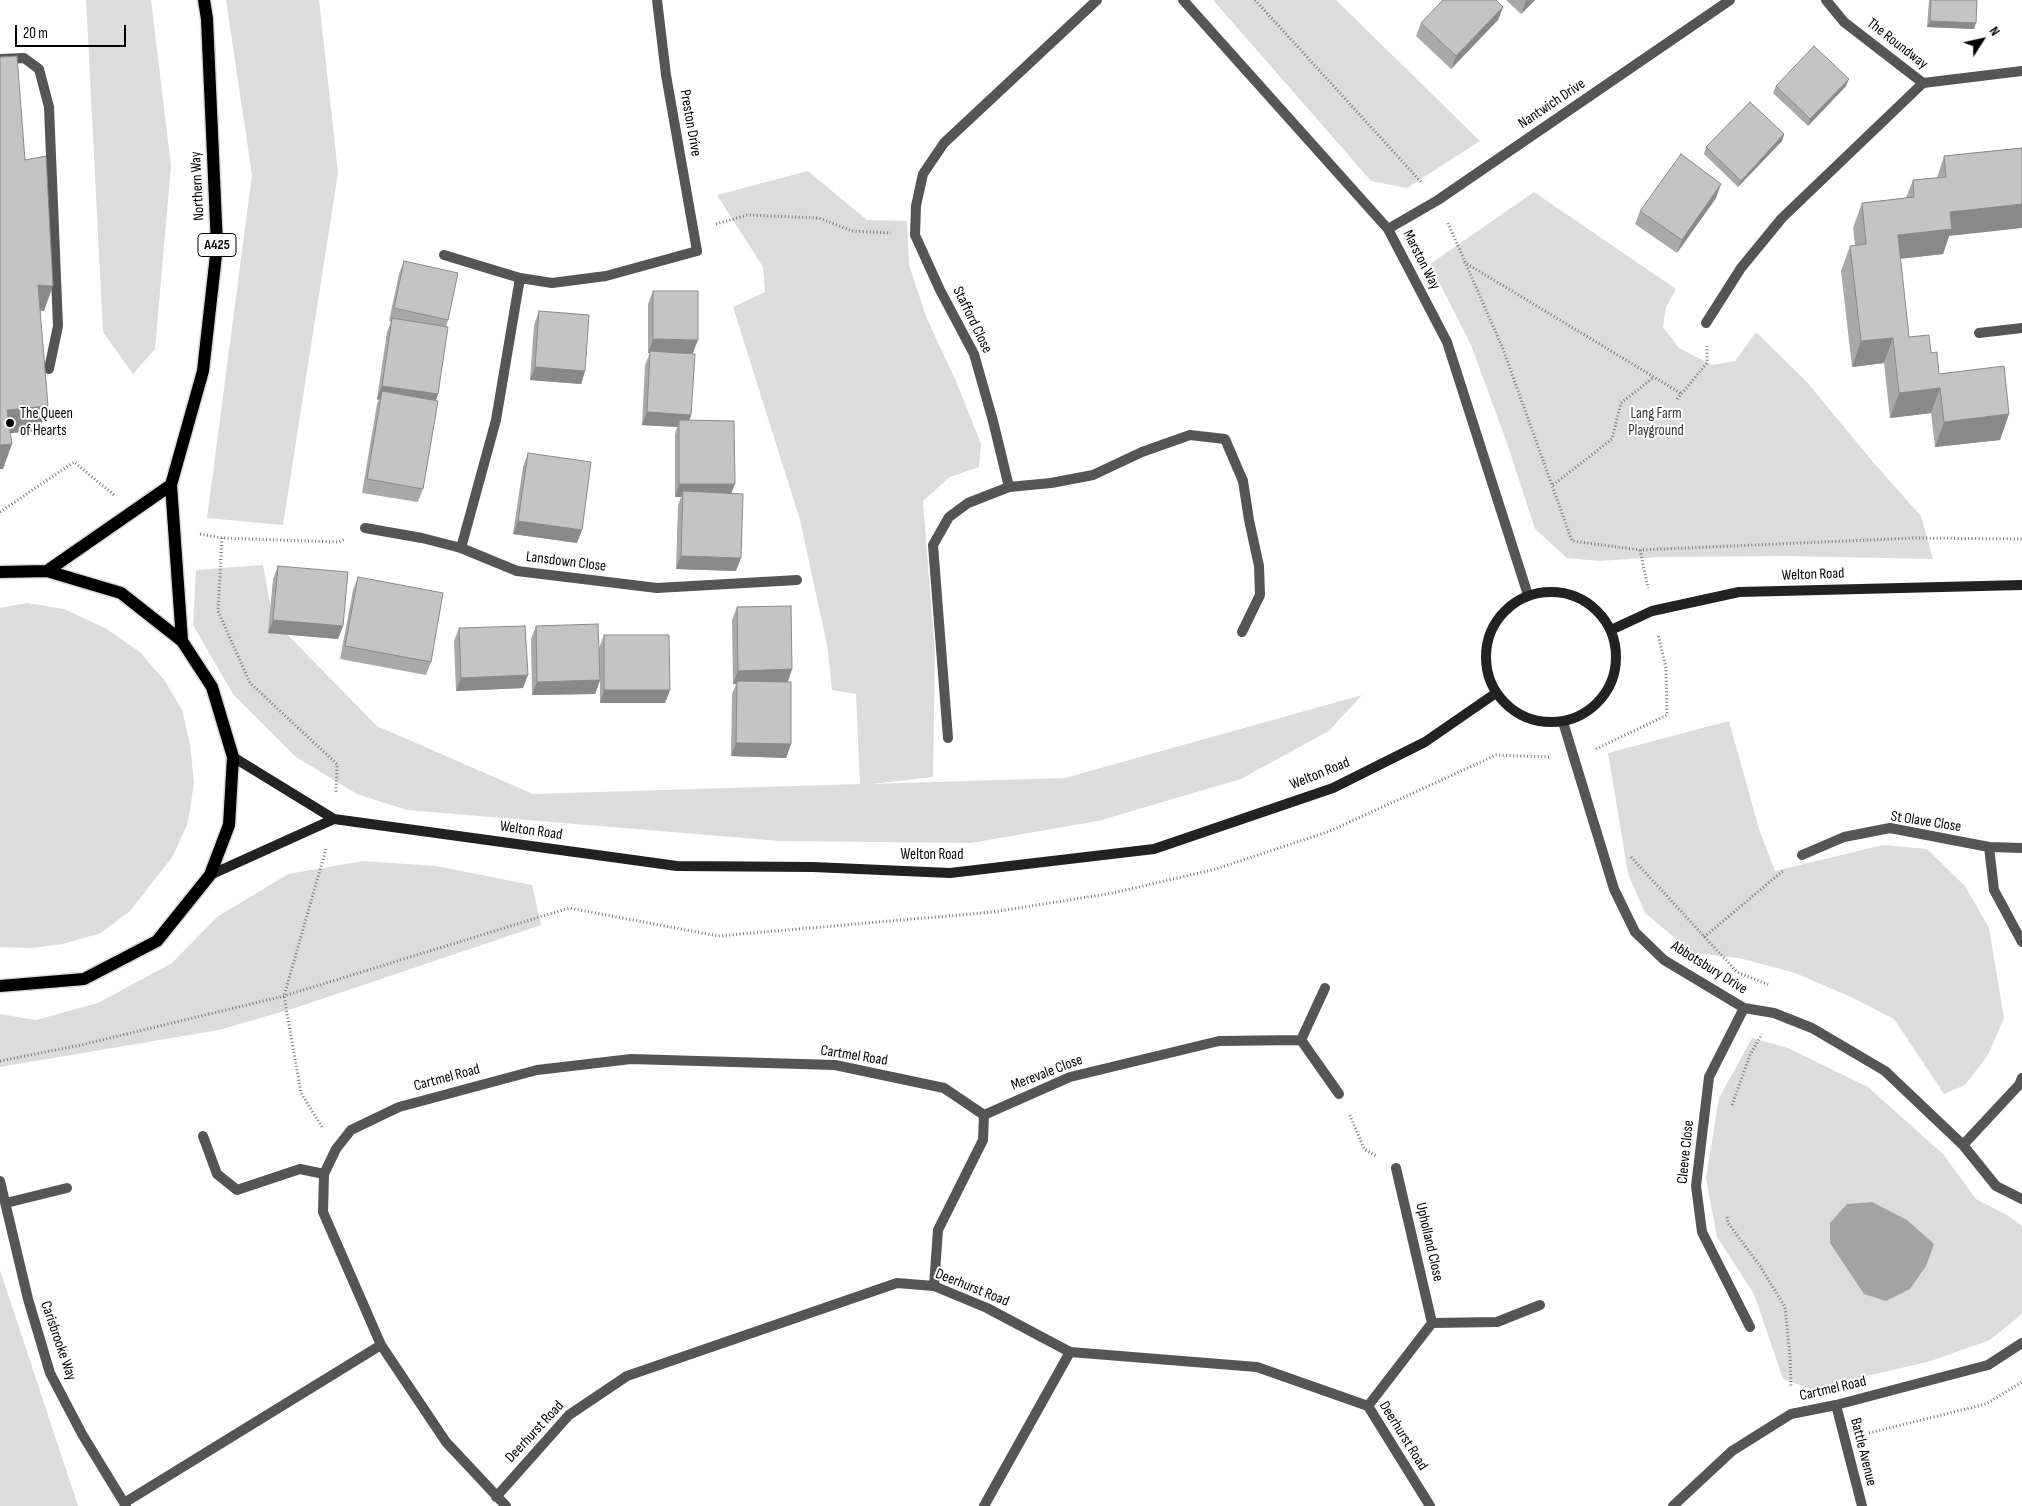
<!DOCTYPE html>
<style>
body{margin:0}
#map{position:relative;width:2022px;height:1506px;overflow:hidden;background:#fff;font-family:"Sofia Sans Condensed",sans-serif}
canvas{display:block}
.north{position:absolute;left:1957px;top:15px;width:50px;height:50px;-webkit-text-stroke:4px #fff;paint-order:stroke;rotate:55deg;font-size:14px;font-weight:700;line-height:20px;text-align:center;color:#000}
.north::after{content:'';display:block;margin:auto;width:18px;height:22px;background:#000;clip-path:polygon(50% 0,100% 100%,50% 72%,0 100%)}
.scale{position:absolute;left:15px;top:25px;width:111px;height:22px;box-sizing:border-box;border:2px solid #000;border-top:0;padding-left:6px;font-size:15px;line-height:18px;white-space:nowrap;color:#000;-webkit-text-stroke:4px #fff;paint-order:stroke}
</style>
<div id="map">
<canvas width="2022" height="1506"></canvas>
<div class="north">N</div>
<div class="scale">20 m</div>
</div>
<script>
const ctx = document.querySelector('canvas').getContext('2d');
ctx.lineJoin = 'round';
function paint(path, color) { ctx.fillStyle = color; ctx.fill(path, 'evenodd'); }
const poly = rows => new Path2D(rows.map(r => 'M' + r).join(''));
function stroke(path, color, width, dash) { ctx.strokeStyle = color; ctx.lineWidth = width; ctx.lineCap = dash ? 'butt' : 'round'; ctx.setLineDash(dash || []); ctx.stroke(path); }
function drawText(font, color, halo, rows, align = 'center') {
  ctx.font = font + ' "Sofia Sans Condensed",sans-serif'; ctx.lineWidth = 4; ctx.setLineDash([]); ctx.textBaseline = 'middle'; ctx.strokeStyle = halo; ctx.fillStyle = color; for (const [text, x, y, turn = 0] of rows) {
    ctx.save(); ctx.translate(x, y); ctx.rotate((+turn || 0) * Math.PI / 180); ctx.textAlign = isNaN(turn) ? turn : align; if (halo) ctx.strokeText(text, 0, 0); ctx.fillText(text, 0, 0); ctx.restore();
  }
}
const green = poly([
 [86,0,151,0,171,166,155,349,133,374,103,332],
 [226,0,319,0,338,173,283,525,207,518,252,175],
 [1213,0,1336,0,1480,141,1407,188,1371,181],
 [808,171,867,220,907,221,909,265,927,319,956,381,981,444,979,467,950,477,923,501,935,653,933,777,871,784,1065,778,1362,695,1329,731,1241,779,1098,821,971,843,780,841,407,810,357,794,296,757,233,694,193,625,196,570,263,565,273,620,377,726,533,794,860,784,856,694,832,690,827,645,800,520,733,307,765,292,763,267,717,195],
 [1534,192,1676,289,1666,307,1663,327,1679,348,1712,365,1735,361,1756,332,1806,381,1873,462,1921,516,1933,559,1786,556,1660,557,1599,561,1567,558,1535,529,1508,446,1471,345,1430,264],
 [27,603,64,609,105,628,140,652,165,681,182,710,190,744,194,783,188,822,173,856,130,911,101,933,63,944,31,948,0,947,0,608],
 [1729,721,1759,829,1775,871,1883,845,1927,849,1965,886,1989,928,2004,1018,1988,1055,1965,1085,1944,1094,1894,1019,1851,997,1795,973,1739,958,1693,953,1645,913,1628,874,1608,753],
 [363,861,436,866,532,885,541,925,295,1008,219,1030,0,1067,0,1014,36,1020,98,1003,172,963,217,917,288,874],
 [1752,1038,1788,1048,1868,1087,1943,1154,1976,1199,2007,1215,2022,1226,2022,1314,1990,1340,1931,1361,1811,1389,1783,1379,1754,1294,1717,1237,1706,1178,1719,1098],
 [0,1270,78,1506,0,1506]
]);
const water = poly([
 [1872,1202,1907,1220,1934,1244,1926,1266,1910,1289,1886,1301,1864,1294,1830,1243,1830,1223,1847,1204]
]);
const path = poly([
 [1255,0,1422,183],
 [1448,223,1503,349,1572,541,1640,550,1914,538,2022,539],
 [716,224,747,215,819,218,852,231,891,233],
 [1464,262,1682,394],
 [1677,399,1707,363,1707,346],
 [1553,485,1612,439,1621,403,1654,377],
 [0,512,74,462,114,495],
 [200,534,222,538,339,542,345,539],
 [222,538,218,611,250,683,337,764,336,792],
 [1640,550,1648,588],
 [1596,749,1667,715,1666,668,1658,634],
 [1631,857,1737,972,1769,985],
 [1704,937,1784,870],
 [0,1061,81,1045,284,996,569,908,718,936,993,912,1113,893,1216,869,1330,831,1496,755,1549,757],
 [1732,1105,1750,1055,1762,1034],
 [1350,1115,1364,1149,1376,1156],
 [322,1127,301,1093,284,996,326,849],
 [1727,1217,1728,1223,1760,1266,1785,1307,1790,1356,1791,1388],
 [1869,1433,1986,1404,2022,1382]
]);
const lane = poly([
 [0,59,24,58,39,69,49,107,58,326,49,369],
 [1706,323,1741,268,1782,218,1923,83],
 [365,528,422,538,461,548],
 [1242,632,1260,595,1259,566,1249,520,1243,481],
 [948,738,933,545,949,517,968,503,1009,487],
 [203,1136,217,1174,237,1190,300,1169,324,1174],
 [1396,1168,1432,1323],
 [1368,1406,1432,1323,1497,1322,1540,1305],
 [984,1506,1070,1352]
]);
const street = poly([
 [657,0,666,75,697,251,606,276,552,283,520,278,496,420,461,548,517,571,657,588,797,580],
 [1097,0,944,143,923,174,916,206,915,235,940,290,974,354,993,421,1009,487,1051,483,1093,475,1142,452,1190,435,1225,439,1243,481],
 [1183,0,1388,229,1447,342,1528,595],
 [1826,0,1844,22,1923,83,2022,71],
 [1388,229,1438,200,1730,0],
 [444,255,520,278],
 [1979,333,2022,328],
 [1563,722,1614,889,1635,932,1664,960,1744,1008,1774,1013,1812,1028,1885,1071,1963,1145,1996,1186,2022,1199],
 [1989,847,1994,890,2022,942],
 [1802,855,1844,837,1890,828,1989,847,2022,848],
 [1744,1008,1709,1077,1696,1186,1702,1232,1750,1327],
 [1301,1040,1339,1094],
 [1963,1145,2019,1085,2022,1078],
 [0,1181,28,1299,50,1373,82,1434,126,1506],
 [6,1203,67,1188],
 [934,1286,938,1230,983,1140,984,1115,1070,1077,1219,1041,1301,1040,1325,988],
 [1836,1405,1862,1506],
 [496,1497,569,1415,627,1376,897,1283,934,1286,987,1308,1070,1352,1257,1367,1368,1406,1430,1506],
 [124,1503,381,1345],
 [506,1506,446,1442,381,1345,323,1212,324,1174,336,1149,351,1130,399,1107,537,1070,631,1059,835,1065,944,1088,984,1115],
 [1673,1506,1732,1451,1791,1414,1836,1405,1988,1365,2022,1343]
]);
const secondary = poly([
 '1486 657a65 65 0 1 1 130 0a65 65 0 1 1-130 0Z',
 [1611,630,1652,611,1739,592,2022,585],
 [233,757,334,819,677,866,813,867,950,873,1154,849,1333,788,1425,742,1496,693],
 [210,875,334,819]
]);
const primary = poly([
 [47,571,171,485],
 [0,572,47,571,121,593,182,641,212,687,233,757,229,825,210,875,157,941,84,979,0,986],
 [182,641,171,485,203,371,217,246,207,19,204,0]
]);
const wall = poly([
 [1506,0,1535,0,1521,14],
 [1929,0,1977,0,1974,29,1927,27],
 [1503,7,1498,20,1451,69,1416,36,1421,23],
 [1776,86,1846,86,1808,126,1773,93],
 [1784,134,1782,141,1738,187,1704,154,1706,147],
 [2022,148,1949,236,1943,254,1900,259,1909,337,1931,353,1939,374,2009,414,2000,440,1935,447,1931,413,1890,418,1884,363,1852,367,1841,271,1850,246,1855,245,1853,228,1862,203,1906,198,1913,180,1937,178,1944,156],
 [1716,198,1677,253,1635,224,1640,211],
 [404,261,448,320,446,327,438,394,436,400,423,489,418,502,362,493,377,404,379,400,377,399,387,332,391,322,389,321,399,274],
 [653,291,693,353,673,353,691,415,689,420,731,493,736,571,676,569,678,505,681,497,675,497,675,434,677,427,642,425,645,365,650,353,648,353,648,304],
 [539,311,585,371,581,384,530,380,534,325],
 [528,453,577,543,513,534,523,467],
 [278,566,343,626,338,639,268,633,273,579],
 [358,577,431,662,426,675,340,659,353,590],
 [737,607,792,669,788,682,791,744,786,758,731,756,732,694,736,684,733,684,732,620],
 [536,626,599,666,599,648,604,635,670,690,665,703,600,703,600,681,595,694,532,695,531,639],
 [459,628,523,688,456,691,454,641]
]);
const shadedWall = poly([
 [1527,0,1535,0,1521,14,1526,1],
 [1503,7,1498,20,1451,69,1456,56],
 [1930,21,1976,23,1974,29,1927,27],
 [1849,79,1846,86,1808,126,1810,119],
 [1784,134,1782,141,1738,187,1741,181],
 [1721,184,1716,198,1677,253,1682,240],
 [2022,204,2022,228,1949,236,1943,254,1888,260,1898,235,1950,212],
 [38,285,53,286,44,311,29,310],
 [1893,338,1884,363,1852,367,1861,341],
 [653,339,698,340,693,353,648,353],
 [535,367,585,371,581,384,530,380],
 [382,386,438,394,433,408,382,391,379,400,377,399],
 [1940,388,1931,413,1890,418,1899,393],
 [48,406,39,431,0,434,7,410],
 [647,412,691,415,687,428,679,420,677,427,642,425],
 [2009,414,2000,440,1935,447,1944,422],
 [12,444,3,469,0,469,0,445],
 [679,484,735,484,730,497,683,491,681,497,675,497],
 [518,521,582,530,577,543,513,534],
 [681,556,741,558,736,571,676,569],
 [273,620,343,626,338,639,268,633],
 [792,669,787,683,737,681,736,684,733,684,738,671],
 [528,675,523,688,456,691,461,678],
 [600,680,595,694,532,695,537,682],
 [604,690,670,690,665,703,600,703],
 [736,743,791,744,786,758,731,756]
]);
const building = poly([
 [1443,0,1496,0,1503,7,1456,56,1421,23,1443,0],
 [1931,0,1977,0,1976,23,1930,21,1931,0],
 [1814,46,1849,79,1810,119,1776,86,1814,46],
 [17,56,25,160,46,156,53,286,38,285,48,406,7,410,12,444,0,445,0,57,17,56],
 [1750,102,1784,134,1741,181,1706,147,1750,102],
 [2022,148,2022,204,1950,212,1952,229,1898,235,1909,337,1929,335,1931,353,1937,352,1939,374,2004,366,2009,414,1944,422,1940,388,1899,393,1893,338,1861,341,1850,246,1866,244,1862,203,1914,197,1913,180,1946,177,1944,156,2022,148],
 [1681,154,1721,184,1682,240,1640,211,1681,154],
 [404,261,458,273,448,320,394,308,404,261],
 [653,291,698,291,698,340,653,339,653,291],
 [539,311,589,315,585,371,535,367,539,311],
 [392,318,448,327,438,394,382,386,392,318],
 [650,351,695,354,691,415,647,412,650,351],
 [382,391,438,401,423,489,367,479,382,391],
 [679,420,734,421,735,484,679,484,679,420],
 [528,453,591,462,582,530,518,521,528,453],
 [683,491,743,494,741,558,681,556,683,491],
 [278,566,348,572,343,626,273,620,278,566],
 [358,577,443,593,431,662,345,646,358,577],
 [791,606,792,669,738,671,737,607,791,606],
 [598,624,600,680,537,682,536,626,598,624],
 [525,626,528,675,461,678,459,628,525,626],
 [604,635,669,635,670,690,604,690,604,635],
 [737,681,791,682,791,744,736,743,737,681]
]);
const markers = [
 [10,423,5,"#000"]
];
const shields = [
 [217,245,38]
];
const shieldNames = [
 ["A425",217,245]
];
const streetNames = [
 ["The Roundway",1897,44,38],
 ["Nantwich Drive",1552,104,-34],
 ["Preston Drive",690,123,80],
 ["Northern Way",198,186,-93],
 ["Marston Way",1421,260,63],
 ["Stafford Close",972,320,64],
 ["Lansdown Close",566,562,7],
 ["Welton Road",1813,575,-2],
 ["Welton Road",1320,774,-22],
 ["St Olave Close",1926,822,9],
 ["Welton Road",531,831,8],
 ["Welton Road",932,855],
 ["Abbotsbury Drive",1709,968,32],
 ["Cartmel Road",854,1056,9],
 ["Merevale Close",1047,1073,-21],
 ["Cartmel Road",447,1078,-15],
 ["Cleeve Close",1686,1152,-84],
 ["Upholland Close",1429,1242,77],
 ["Deerhurst Road",972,1288,22],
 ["Carisbrooke Way",58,1341,71],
 ["Cartmel Road",1833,1389,-13],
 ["Deerhurst Road",535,1432,-47],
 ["Deerhurst Road",1403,1436,58],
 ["Battle Avenue",1863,1452,76]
];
const poiNames = [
 ["The Queen",20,414],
 ["of Hearts",20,431]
];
const parkNames = [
 ["Lang Farm",1656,414],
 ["Playground",1656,431]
];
paint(green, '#dcdcdc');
paint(water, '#a3a3a3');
stroke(primary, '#dbdbdb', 15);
stroke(path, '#777', 3, [1, 2.5]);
stroke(lane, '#555', 10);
stroke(street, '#555', 10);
stroke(secondary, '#222', 10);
stroke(primary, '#000', 12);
paint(wall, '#a9a9a9');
paint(shadedWall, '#898989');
paint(building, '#c4c4c4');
stroke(building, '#898989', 1);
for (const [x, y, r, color] of markers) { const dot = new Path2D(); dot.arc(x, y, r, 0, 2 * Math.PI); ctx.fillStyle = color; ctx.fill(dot); stroke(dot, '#fff', 2); }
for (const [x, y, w] of shields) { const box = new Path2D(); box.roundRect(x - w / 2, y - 11.5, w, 23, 4); ctx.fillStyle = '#fff'; ctx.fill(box); stroke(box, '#000', 1); }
drawText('bold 14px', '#000', null, shieldNames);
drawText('15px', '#000', '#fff', streetNames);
drawText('15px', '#000', '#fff', poiNames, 'left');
drawText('15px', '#333', '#fff', parkNames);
</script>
